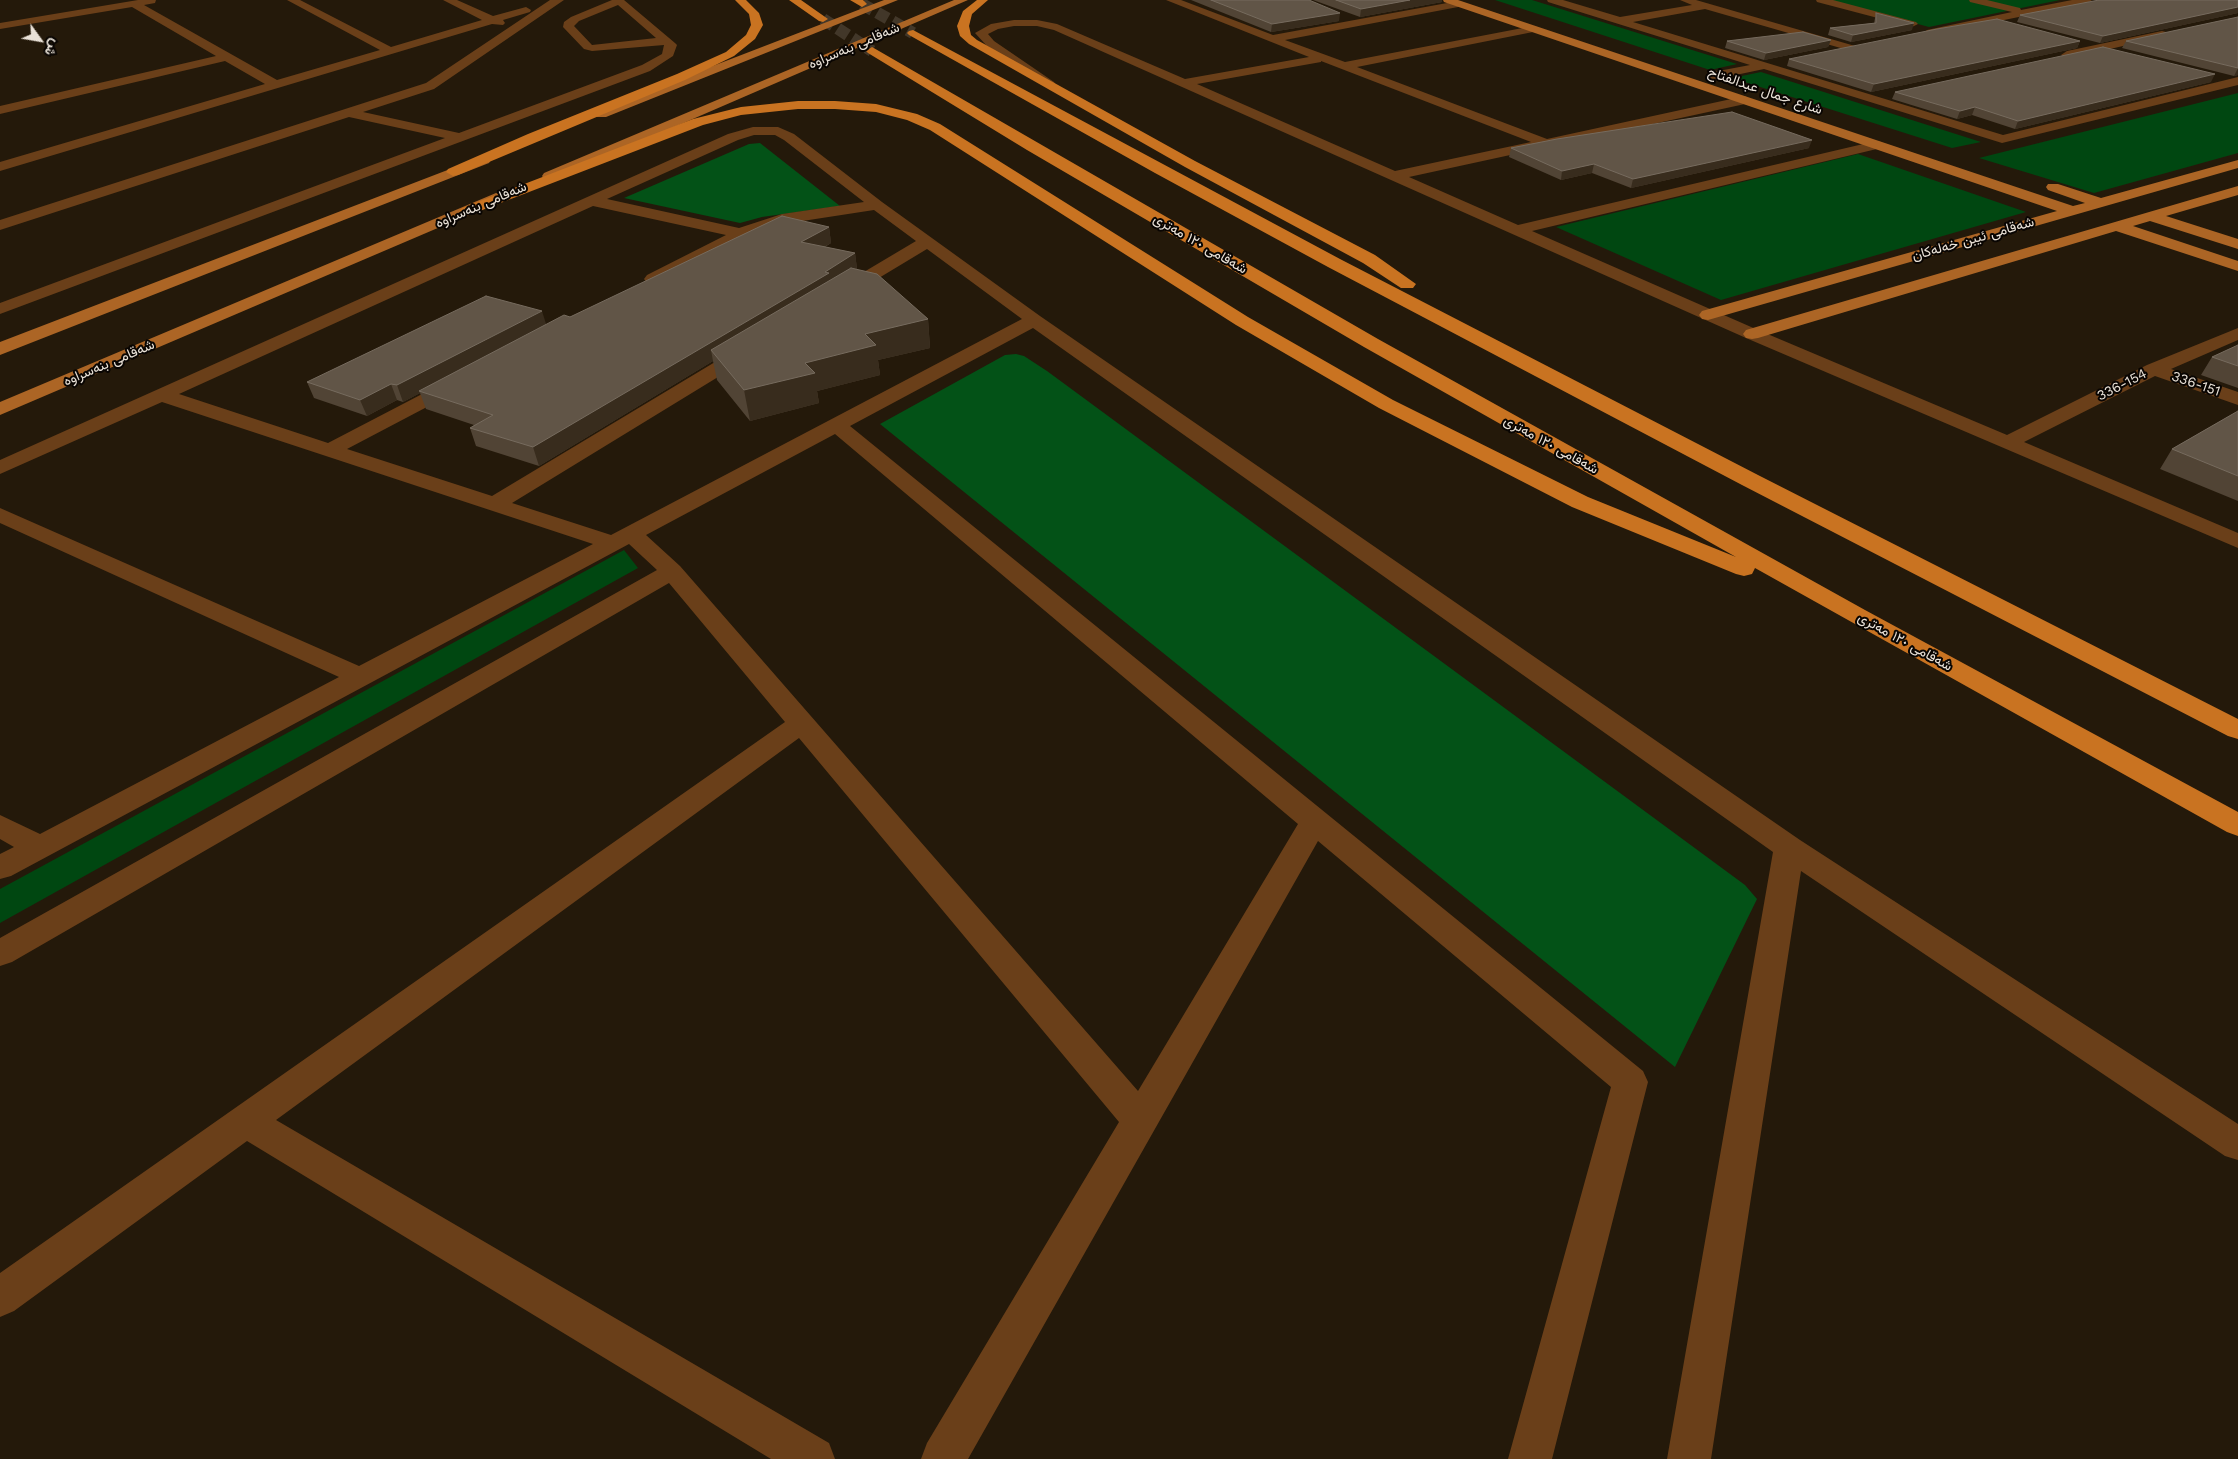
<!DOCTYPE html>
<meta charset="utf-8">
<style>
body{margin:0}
#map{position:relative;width:2238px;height:1459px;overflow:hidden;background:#24190a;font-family:"Work Sans",Vazirmatn,sans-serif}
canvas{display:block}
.north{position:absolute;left:15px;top:15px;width:50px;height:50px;-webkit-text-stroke:4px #090502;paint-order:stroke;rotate:122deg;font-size:14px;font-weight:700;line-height:20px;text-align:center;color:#eae2d8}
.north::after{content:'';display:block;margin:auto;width:18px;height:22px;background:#eae2d8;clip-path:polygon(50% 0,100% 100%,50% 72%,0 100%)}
</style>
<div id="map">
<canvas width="2238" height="1459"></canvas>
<div class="north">ش</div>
</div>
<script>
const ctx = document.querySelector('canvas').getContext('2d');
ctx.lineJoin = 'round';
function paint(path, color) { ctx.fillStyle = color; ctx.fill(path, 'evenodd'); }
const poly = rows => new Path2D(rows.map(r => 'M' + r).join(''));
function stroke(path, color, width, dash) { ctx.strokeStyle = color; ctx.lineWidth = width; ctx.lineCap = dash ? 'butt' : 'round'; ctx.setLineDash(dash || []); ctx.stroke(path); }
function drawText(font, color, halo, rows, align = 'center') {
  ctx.font = font + ' "Work Sans",Vazirmatn,sans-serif'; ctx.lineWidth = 4; ctx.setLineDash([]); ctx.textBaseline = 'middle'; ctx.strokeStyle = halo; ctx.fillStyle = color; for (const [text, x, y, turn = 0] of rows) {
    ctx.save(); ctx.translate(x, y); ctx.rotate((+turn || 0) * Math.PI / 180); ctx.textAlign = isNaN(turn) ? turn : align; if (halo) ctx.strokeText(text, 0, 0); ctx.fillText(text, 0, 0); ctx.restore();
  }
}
const green = poly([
 [1495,0,1532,0,1737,64,1710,70],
 [1828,0,2060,0,1929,27],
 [1761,72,1981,142,1952,148,1732,78],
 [2238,93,2238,153,2094,193,1979,158],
 [1858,154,2026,212,1721,300,1556,227],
 [624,550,638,568,0,923,0,889]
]);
const forest = poly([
 [760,143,840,206,762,217,740,223,624,198,749,144],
 [1016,354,1024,356,1047,371,1745,885,1757,899,1675,1067,880,424,1005,355]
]);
const highwayTunnel = poly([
 [862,4,913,33],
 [823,19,872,51]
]);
const minor = poly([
 [138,0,156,0,155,3,144,5,277,80,380,50,287,0,300,0,391,47,482,20,443,0,457,0,493,16,526,7,531,10,530,12,503,20,505,23,503,25,492,24,0,171,0,162,265,84,225,61,0,114,0,106,216,56,132,7,0,29,0,23,138,0],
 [550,0,564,0,434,89,363,112,459,133,642,65,662,54,664,45,592,51,584,49,563,27,564,22,571,17,612,0,624,0,675,43,677,45,673,56,650,71,0,314,0,303,445,138,349,117,0,230,0,220,426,83,550,0],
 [618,5,656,38,592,45,574,26,579,21,618,5],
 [1166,0,1181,0,1273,35,1458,1,1463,4,1458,7,1285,40,1345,62,1533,26,1537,27,1539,29,1533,32,1357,67,1547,139,1745,96,1751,100,1745,104,1409,177,1518,225,1876,141,1881,142,1883,145,1881,148,1532,231,1758,330,2007,435,2147,365,2238,328,2238,340,2171,369,2238,392,2238,405,2155,376,2024,442,2238,533,2238,548,1746,338,1054,30,1037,26,1014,26,998,29,988,34,994,41,1054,82,1056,85,1050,89,986,45,975,33,991,24,1014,20,1037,20,1057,24,1185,79,1309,57,1166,0],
 [1321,62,1321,61,1531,142,1395,171,1197,84,1321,62],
 [1547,0,1563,0,1620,17,1692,5,1680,0,1696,0,1855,46,1857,48,1851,51,1705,9,1633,22,2003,135,2238,77,2238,85,2002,143,1764,69,1712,80,1708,79,1706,76,1708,73,1750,65,1548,2,1547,0],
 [1816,0,1833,0,1916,22,1918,24,1912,27,1817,2,1816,0],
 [1969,0,1987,0,2020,8,2021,10,2072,0,2092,0,2087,3,1931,35,1927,34,1925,32,1927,30,2012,12,1970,2,1969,0],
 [2162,31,2166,32,2168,34,2166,36,2067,59,2061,55,2067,51,2162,31],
 [753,127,778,127,794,134,882,202,1040,316,1800,840,2238,1124,2238,1160,2225,1156,1801,871,1711,1459,1667,1459,1773,852,1033,328,850,426,1643,1071,1648,1082,1552,1459,1508,1459,1611,1087,1318,841,968,1459,921,1459,927,1443,1119,1122,799,738,276,1120,829,1443,835,1459,771,1459,247,1141,14,1311,0,1317,0,1273,785,722,669,583,12,962,0,966,0,938,657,570,629,544,11,876,0,879,0,854,14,847,0,839,0,815,40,834,339,677,0,523,0,508,359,666,593,544,162,402,0,474,0,460,728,134,753,127],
 [754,135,775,135,784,140,864,202,782,214,739,228,607,199,738,140,754,135],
 [593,206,726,235,647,275,644,279,647,283,653,284,766,228,783,224,874,210,916,241,837,288,834,292,837,296,849,296,927,249,1022,319,611,535,512,503,754,355,756,351,754,347,747,345,740,347,492,496,347,449,463,388,466,384,463,380,456,378,449,380,328,443,179,394,593,206],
 [835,434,1298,824,1138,1091,680,566,646,535,835,434]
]);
const major = poly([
 [884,0,898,0,606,117,596,117,594,114,596,111,884,0],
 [954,0,968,0,554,179,544,179,542,176,544,173,954,0],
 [1443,0,1458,0,2073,206,2085,203,2048,190,2046,187,2048,184,2058,184,2101,198,2238,160,2238,168,1708,320,1702,319,1699,315,1702,311,2057,211,1444,2,1443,0],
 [484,156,489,157,491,160,489,163,0,355,0,342,484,156],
 [2238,186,2238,195,2166,216,2238,239,2238,249,2150,221,2133,226,2238,261,2238,271,2116,231,1758,338,1752,339,1746,338,1743,334,1746,330,2238,186],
 [496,193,501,195,504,198,501,201,0,415,0,402,496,193]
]);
const highway = poly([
 [735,0,746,0,759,13,763,25,755,39,734,56,685,80,458,175,453,176,446,172,448,169,528,134,677,74,726,52,746,35,751,25,749,14,735,0],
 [789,0,801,0,828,19,823,22,819,21,789,0],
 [850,0,863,0,867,4,862,7,850,0],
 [977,0,988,0,972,14,969,26,971,35,977,40,1195,161,1375,255,1416,284,1413,288,1401,288,1363,263,1185,167,969,44,960,36,957,26,963,11,977,0],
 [913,30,1340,259,1758,475,2238,719,2238,739,2228,736,1742,485,1328,267,1155,173,909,35,907,33,909,31,913,30],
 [872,47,1378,339,1865,610,2238,812,2238,836,2227,832,1755,568,1752,574,1744,576,1736,574,1572,507,1379,408,1236,325,930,130,907,120,876,112,835,109,798,109,741,115,703,125,472,214,467,216,462,214,459,211,462,208,693,119,741,107,798,101,835,101,876,104,917,114,940,124,1248,317,1393,400,1588,497,1736,557,1364,347,1027,150,868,53,866,51,872,47]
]);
const wall = poly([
 [1191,0,1309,0,1339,21,1271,32],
 [1313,0,1442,0,1442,2,1360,17],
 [2238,0,2238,13,2100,43,2017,22,2020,15],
 [1876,13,1912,30,1851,42,1828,35,1830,28,1874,23],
 [2238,17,2238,75,2234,76,2122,48,2126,41],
 [1831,40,1828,47,1764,60,1725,48,1727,41],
 [2080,41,2077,48,1871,92,1787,66,1789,59],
 [2211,82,2015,129,1972,115,1957,119,1892,99,1895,92],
 [1511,148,1809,148,1631,188,1592,173,1561,180,1509,157],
 [829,227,831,243,825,247,855,253,857,269,928,319,930,348,878,360,880,375,817,391,819,403,750,421,717,380,713,361,539,466,476,446,470,428,474,425,426,409,420,393,403,402,397,400,367,416,314,398,307,382,546,325],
 [2238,345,2238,388,2201,375,2212,357],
 [2238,411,2238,501,2160,469,2172,449]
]);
const shadedWall = poly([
 [1410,0,1442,0,1442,2,1360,17,1361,9],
 [2238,7,2238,13,2100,43,2103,36],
 [1340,13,1339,21,1271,32,1272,24],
 [1914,23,1912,30,1851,42,1853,35],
 [1831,40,1828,47,1764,60,1766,53],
 [2080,41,2077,48,1871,92,1874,84],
 [2238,68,2238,75,2234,76],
 [2215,74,2211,82,2015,129,2018,121],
 [1975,107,1972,115,1957,119,1960,111],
 [1812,140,1809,148,1631,188,1633,179],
 [1594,164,1592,173,1561,180,1562,171],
 [829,227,831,243,804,258,801,242],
 [855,253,857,269,711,350,713,361,539,466,533,447],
 [542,311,547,327,419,391,420,393,403,402,397,385],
 [928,319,930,348,878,360,880,375,817,391,819,403,750,421,744,390,805,363,865,334],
 [391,384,397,400,367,416,360,400]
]);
const building = poly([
 [1211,0,1309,0,1340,13,1272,24,1211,0],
 [1336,0,1410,0,1361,9,1336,0],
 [2099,0,2238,0,2238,7,2103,36,2020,15,2099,0],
 [1876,13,1914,23,1853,35,1830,28,1876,23,1876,13],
 [2238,17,2238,68,2126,41,2238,17],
 [1997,19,2080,41,1874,84,1789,59,1937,29,1997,19],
 [1803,32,1831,40,1766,53,1727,41,1803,32],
 [2103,47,2215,74,2018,121,1975,107,1960,111,1895,92,2103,47],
 [1732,112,1812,140,1633,179,1594,164,1562,171,1511,148,1557,139,1732,112],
 [782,216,829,227,801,242,855,253,825,272,829,273,533,447,470,428,493,415,419,391,564,315,570,317,782,216],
 [851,268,877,274,928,319,865,334,876,345,805,363,815,373,744,390,711,350,851,268],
 [486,296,542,311,397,385,391,384,360,400,307,382,486,296],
 [2238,345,2238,366,2212,357,2238,345],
 [2238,411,2238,476,2172,449,2238,411]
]);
const farStreetnames = [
 ["شەقامی بنەسراوە",854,46,-23],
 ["شارع جمال عبدالفتاح",1765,91,19],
 ["شەقامی بنەسراوە",481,205,-23],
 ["شەقامی ئیبن خەلەکان",1973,239,-16],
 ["شەقامی ١٢٠ مەتری",1200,244,30],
 ["شەقامی بنەسراوە",109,363,-23],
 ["336-151",2196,384,19],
 ["336-154",2122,385,-27],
 ["شەقامی ١٢٠ مەتری",1551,445,29],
 ["شەقامی ١٢٠ مەتری",1905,642,29]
];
paint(green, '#004711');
paint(forest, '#035217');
stroke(highwayTunnel, '#423729', 12, [12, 5.5]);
paint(minor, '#6a3f19');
paint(major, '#ac6525');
paint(highway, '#c97321');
paint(wall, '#514435');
paint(shadedWall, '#382c1d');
paint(building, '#615547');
stroke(building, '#766b5e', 1);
drawText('14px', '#eae2d8', '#090502', farStreetnames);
</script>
